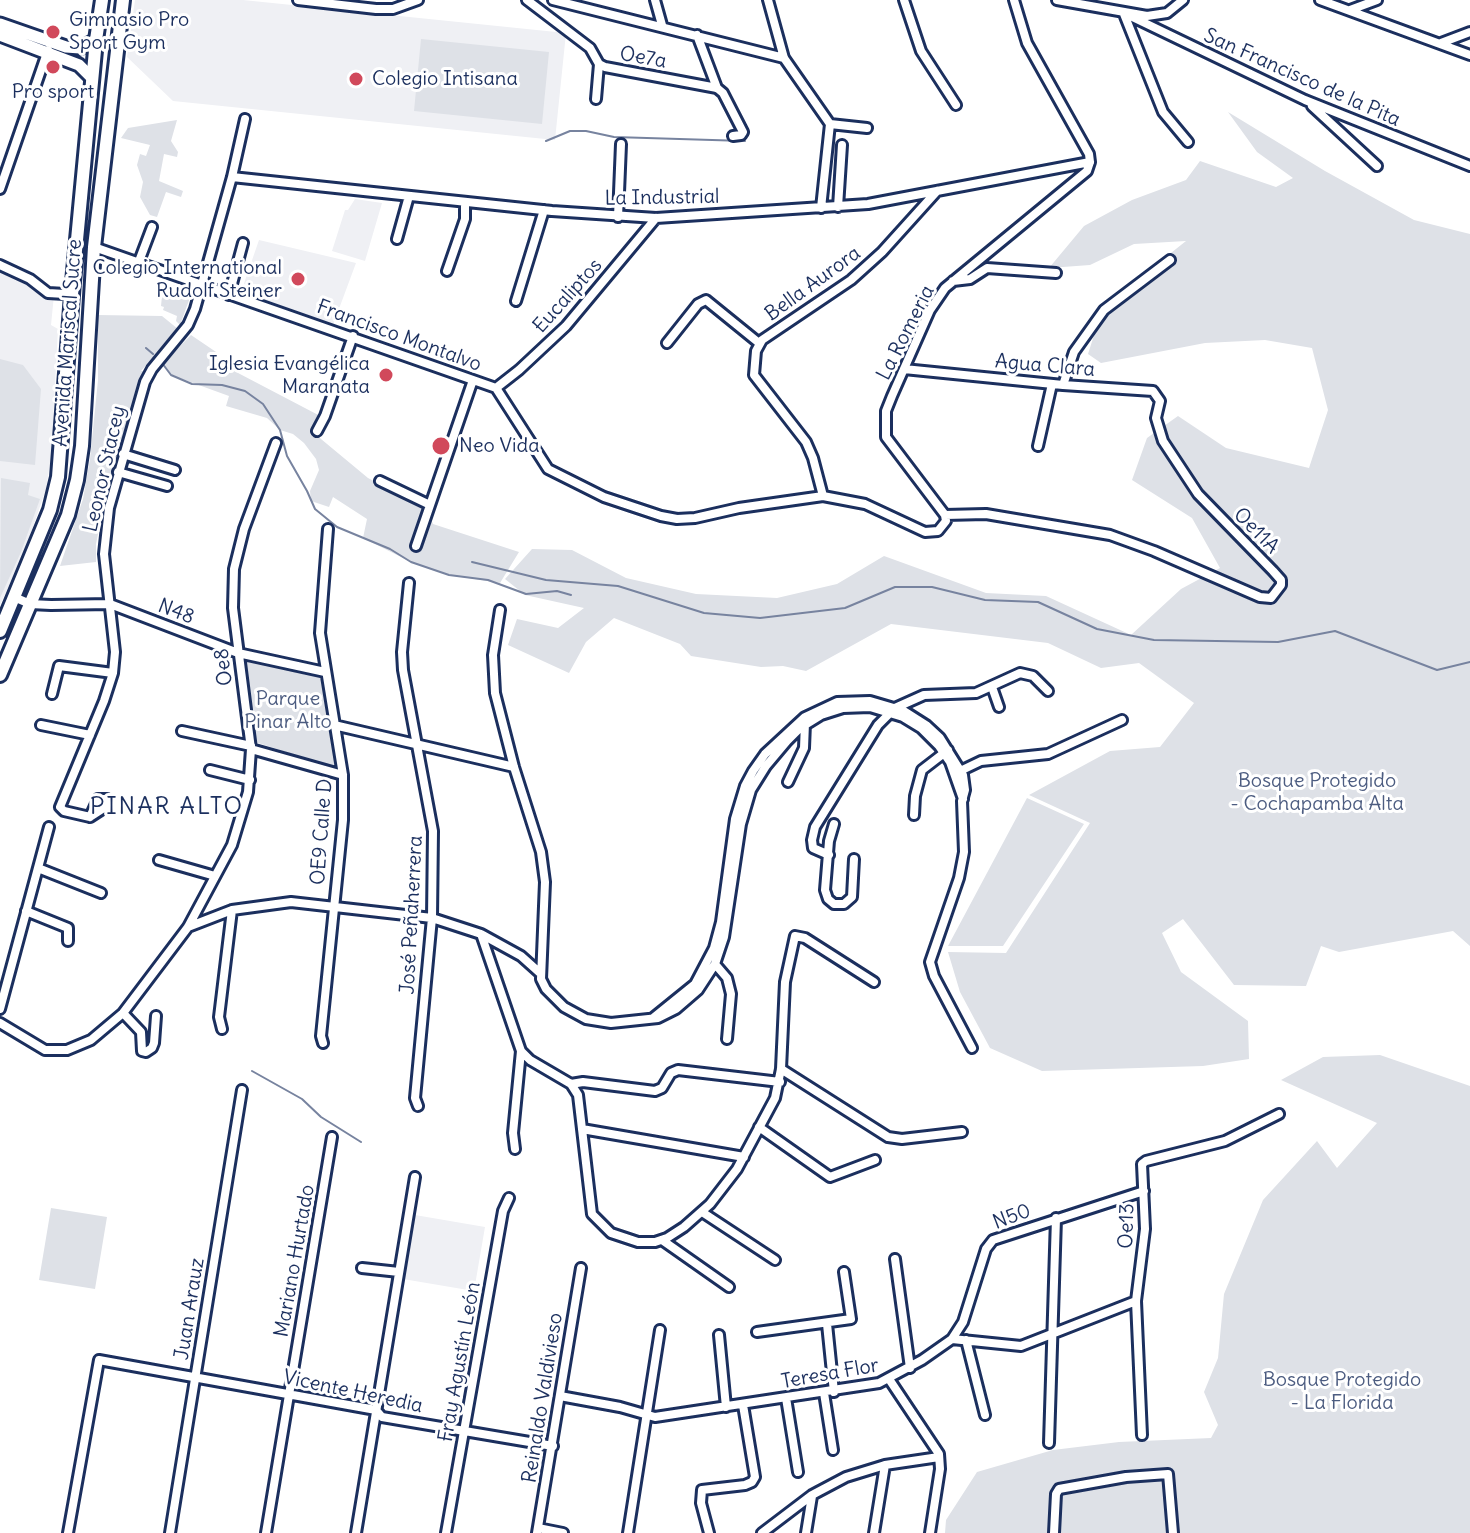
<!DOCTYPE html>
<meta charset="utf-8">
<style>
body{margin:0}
canvas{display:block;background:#fff}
</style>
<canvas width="1470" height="1533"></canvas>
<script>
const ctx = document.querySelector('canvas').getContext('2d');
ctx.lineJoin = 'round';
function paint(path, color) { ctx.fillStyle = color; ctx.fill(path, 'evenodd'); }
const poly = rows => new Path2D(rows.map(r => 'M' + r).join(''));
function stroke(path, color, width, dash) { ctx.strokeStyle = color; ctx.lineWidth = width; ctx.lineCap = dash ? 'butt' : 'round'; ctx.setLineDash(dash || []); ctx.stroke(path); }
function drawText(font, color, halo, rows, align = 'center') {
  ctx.font = font + ' Delius,sans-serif'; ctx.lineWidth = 6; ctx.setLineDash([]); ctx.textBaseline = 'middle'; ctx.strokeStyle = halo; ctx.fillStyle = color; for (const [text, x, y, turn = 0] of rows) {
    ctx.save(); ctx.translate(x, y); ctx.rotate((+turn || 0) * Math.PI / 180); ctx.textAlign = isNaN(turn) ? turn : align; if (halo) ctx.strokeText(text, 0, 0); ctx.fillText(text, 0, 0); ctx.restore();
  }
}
const built = poly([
 [135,0,243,0,566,33,555,140,173,101,127,57],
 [355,199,382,203,365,261,332,251,345,210,348,210],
 [259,240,356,263,333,325,240,295],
 [0,267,54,295,51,325,58,329,51,457,46,489,24,553,0,605],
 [415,1215,485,1227,474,1291,403,1279]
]);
const green = poly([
 [421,39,549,52,542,124,414,111],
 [1228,112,1325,171,1414,220,1470,234,1470,946,1453,931,1339,952,1321,946,1306,986,1234,985,1183,919,1162,933,1181,972,1248,1021,1249,1059,1203,1066,1042,1071,990,1048,960,992,948,952,1006,953,1090,823,1029,795,1110,751,1160,747,1194,703,1139,663,1101,668,1048,643,891,624,806,671,783,666,761,667,691,656,680,644,614,618,586,642,569,673,508,645,517,619,558,628,584,608,525,595,505,579,532,549,572,550,626,578,696,594,777,598,837,584,884,556,986,593,1046,596,1131,635,1181,589,1220,568,1192,518,1132,480,1147,438,1178,416,1226,448,1309,468,1328,410,1312,348,1265,340,1205,343,1101,363,1088,354,1103,307,1186,241,1134,244,1090,265,1049,268,1084,226,1132,200,1186,180,1200,161,1276,187,1293,178,1257,152],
 [177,120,171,141,178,152,177,157,164,154,159,181,183,191,181,197,166,192,157,217,150,215,140,197,143,182,137,165,140,154,146,156,150,145,121,138,128,128],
 [170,284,192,292,180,325,176,321,177,316,163,310,164,307,161,306,162,296],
 [98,315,162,316,178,329,141,371,151,371,105,499,96,544,96,562,60,566,83,499,90,459,98,380],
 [191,335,219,354,217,362,324,418,314,431,321,439,368,478,426,508,433,524,519,552,500,583,449,575,411,562,363,538,367,519,333,497,329,507,311,501,310,491,319,470,316,459,304,443,293,434,280,430,267,418,226,406,229,396,171,375,163,363],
 [0,359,23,365,41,389,35,465,0,461],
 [1,478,30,483,28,495,40,499,21,552,0,598],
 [242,657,321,676,342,770,252,741],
 [1027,798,1084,824,1003,946,948,946],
 [1380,1055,1470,1086,1470,1533,945,1533,946,1520,977,1472,1053,1450,1119,1442,1211,1438,1218,1425,1204,1392,1218,1358,1224,1294,1263,1200,1317,1141,1337,1168,1377,1123,1281,1080,1323,1057],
 [51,1208,107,1217,95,1289,39,1280]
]);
const stream = poly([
 [546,141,570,131,586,131,614,137,745,141],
 [146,348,153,354],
 [162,363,171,375,192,384,222,385,245,391,263,404,280,430,287,456,307,491,315,509,337,527,390,549,411,562,449,575,488,580,526,594,557,591,571,595],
 [472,562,546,580,618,586,704,613,760,618,845,608,895,587,932,587,985,600,1038,602,1097,629,1154,640,1278,642,1335,631,1437,670,1470,662],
 [252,1071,302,1099,321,1117,361,1142]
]);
const street = poly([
 [298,0,376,9,393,9,418,0],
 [527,0,590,48,599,64,605,67,717,88,723,93,743,132,741,135,733,136],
 [553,0,784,58],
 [655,0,662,25],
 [768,0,784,58,830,124,867,128],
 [904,0,921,51,956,105],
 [1014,0,1027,43,1089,154,1090,162],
 [1057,0,1147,16,1167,13,1183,0],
 [1320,0,1470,55],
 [1350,10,1377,0],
 [1124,13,1305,100,1470,166],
 [1124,14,1163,112,1188,142],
 [697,35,717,88],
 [1441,43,1470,32],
 [596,99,599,64],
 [1312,106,1377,166],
 [232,177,552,211,656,218,868,204,1090,162],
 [0,189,48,50],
 [838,207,842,145],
 [821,208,830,124],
 [618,217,621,144],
 [397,239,409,196],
 [94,247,496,388,548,469,604,497,661,516,677,519,695,518,739,508,823,496,865,504,925,532,938,531,946,521,945,515],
 [138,264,152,227],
 [0,265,30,279,48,293,65,294],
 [447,271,465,219,465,202],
 [953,281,970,279,987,268,1056,273],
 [229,295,243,243],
 [516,301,544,210],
 [667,343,698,304,706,300,759,343],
 [904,369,1063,385,1153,391,1160,401,1156,418,1163,441,1198,494,1273,571,1281,580,1281,585,1271,598,1260,597,1154,551,1110,535,986,514,945,515],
 [1063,385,1074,352,1104,310,1170,260],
 [496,388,519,370,566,326,656,218],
 [317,431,325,416,353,336],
 [1038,446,1052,384],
 [123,454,175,470],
 [118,472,167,486],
 [380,481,430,505],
 [823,496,813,458,806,442,754,375,756,351,762,340,851,280,882,252,937,191],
 [945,515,886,437,886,411,892,396,930,310,945,288,1087,171,1090,162],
 [416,546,473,380],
 [409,583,402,652,403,670,433,831,432,918,415,1098,418,1106],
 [14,597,30,604,51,605,110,604,238,653,325,672],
 [500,610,493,655,495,693,514,767,541,852,545,882,541,979,546,989,564,1007,586,1019,611,1023,658,1018,676,1009,698,990,715,964,724,937,741,824,751,790,766,766,787,741,800,728,821,715,843,708,870,707,903,717,921,728,939,746,950,762,963,799],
 [992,687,999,707],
 [52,694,59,666,113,673],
 [41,725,90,735],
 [334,725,514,767],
 [182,731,251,746],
 [251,749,343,775],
 [210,770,250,780],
 [958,772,981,761,1048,754,1122,720],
 [788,782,804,748,805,723],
 [914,815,915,796,922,770,948,750],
 [90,817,98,799,107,799,107,806,90,817,64,811,60,807,104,701,113,673,115,652,104,554,109,508,145,382,152,369,188,325,195,309,232,177,245,119],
 [834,824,829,841,825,890,828,899,834,904,844,904,852,897,854,859],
 [829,855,813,848,812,840,815,827,878,725,895,708,924,695,976,693,1020,673,1033,676,1048,691],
 [159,860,215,876],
 [38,868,101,893],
 [26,911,68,928,68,941],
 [188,927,232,910,291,902,432,918,481,934,521,956,540,973],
 [481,934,521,1051,530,1060,571,1084,578,1095,592,1214,611,1233,638,1242,655,1242,667,1238,684,1227,710,1204,737,1169,775,1098,781,1069,785,982,795,936,805,938,874,982],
 [715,964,727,978,731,994,727,1039],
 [0,1009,49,827],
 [123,1013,141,1032,142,1051,146,1052,152,1048,154,1043,156,1016],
 [653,1018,695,984,714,948,721,922,735,819,745,786,753,771,765,754,805,717,837,702,870,701,904,711,926,725,940,738,963,775,965,790,962,801,964,852,959,878,930,962,934,976,972,1048],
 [0,1023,45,1050,67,1050,91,1040,123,1013,188,927,232,845,248,792,251,749,233,608,234,569,244,529,276,443],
 [222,1029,219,1017,232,910],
 [323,1043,321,1036,343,820,343,775,320,633,328,529],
 [781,1069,888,1137,902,1139,962,1132],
 [571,1084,583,1082,655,1091,662,1088,671,1073,678,1070,780,1082],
 [759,1127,830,1177,875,1160],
 [582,1129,744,1157],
 [515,1149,513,1133,521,1051],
 [702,1212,775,1260],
 [662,1240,729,1287],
 [895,1259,910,1368],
 [362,1268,399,1272],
 [827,1324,834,1392],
 [757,1332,851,1319,844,1272],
 [719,1335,726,1407],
 [952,1339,1021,1346,1136,1301],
 [966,1340,985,1415],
 [889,1379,939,1454,940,1469,930,1533],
 [824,1393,833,1450],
 [560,1396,620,1407,655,1417,879,1383,922,1360,952,1339,963,1322,986,1249,993,1240,1144,1191],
 [786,1398,798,1472],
 [1142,1435,1136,1301,1145,1229,1142,1164,1146,1161,1225,1141,1279,1114],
 [1049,1443,1056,1218],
 [538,1528,563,1533],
 [68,1533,99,1360,376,1410,382,1417,553,1446],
 [170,1533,242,1090],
 [266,1533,332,1137],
 [356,1533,415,1177],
 [446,1533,503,1211,509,1198],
 [537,1533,581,1268],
 [628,1533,660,1330],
 [709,1533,701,1503,702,1490,745,1485,752,1482,755,1477,743,1405],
 [762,1533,812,1495,846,1477,885,1465,939,1457],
 [806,1533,812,1496],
 [874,1533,885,1465],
 [1054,1533,1056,1494,1059,1489,1126,1477,1168,1474,1173,1533]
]);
const secondary = poly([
 [0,24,66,47,80,48,96,40],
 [0,35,79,65,92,78]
]);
const primary = poly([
 [0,631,50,510,58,477,73,282,96,40,102,0],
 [0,675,68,515,77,480,82,446,94,247,123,0]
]);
const markers = [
 [53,32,8,"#d1495b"],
 [53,67,8,"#d1495b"],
 [356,79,8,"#d1495b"],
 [298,279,8,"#d1495b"],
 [386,375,8,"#d1495b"],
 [441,446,10,"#d1495b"]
];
const poiNames = [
 ["Gimnasio Pro",69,20],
 ["Sport Gym",69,43],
 ["Colegio Intisana",372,79],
 ["Pro sport",53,92,"center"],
 ["Colegio International",282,268,"right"],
 ["Rudolf Steiner",282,291,"right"],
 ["Iglesia Evangélica",370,364,"right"],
 ["Maranata",370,387,"right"],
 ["Neo Vida",459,446]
];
const streetNames = [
 ["Oe7a",643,58,10],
 ["San Francisco de la Pita",1302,78,24],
 ["La Industrial",662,198,-1],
 ["Bella Aurora",813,284,-36],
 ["Eucaliptos",568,296,-48],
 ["La Romeria",906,333,-63],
 ["Francisco Montalvo",399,336,20],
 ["Avenida Mariscal Sucre",68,343,-86],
 ["Agua Clara",1045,366,5],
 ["Leonor Stacey",105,469,-77],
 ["Oe11A",1256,531,45],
 ["N48",176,612,21],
 ["Oe8",224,667,-97],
 ["OE9 Calle D",322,832,-86],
 ["José Peñaherrera",412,915,-87],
 ["N50",1012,1217,-21],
 ["Oe13",1127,1226,-88],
 ["Mariano Hurtado",295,1261,-80],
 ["Juan Arauz",190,1309,-81],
 ["Fray Agustín León",460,1362,-80],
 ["Teresa Flor",830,1374,-10],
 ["Vicente Heredia",353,1392,12],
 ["Reinaldo Valdivieso",543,1398,-81]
];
const parkNames = [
 ["Parque",288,699],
 ["Pinar Alto",288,722],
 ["Bosque Protegido",1317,781],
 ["- Cochapamba Alta",1317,804],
 ["Bosque Protegido",1342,1380],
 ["- La Florida",1342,1403]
];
const quarterNames = [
 ["PINAR ALTO",167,807]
];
paint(built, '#eff0f4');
paint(green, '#dee1e7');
stroke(stream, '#77839f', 2);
stroke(street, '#1b2f5e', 14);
stroke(secondary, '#1b2f5e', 17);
stroke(primary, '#1b2f5e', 18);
stroke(street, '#fff', 8);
stroke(secondary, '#fff', 11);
stroke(primary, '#fff', 12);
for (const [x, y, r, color] of markers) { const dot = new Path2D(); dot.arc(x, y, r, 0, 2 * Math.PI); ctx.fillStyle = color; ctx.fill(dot); stroke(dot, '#fff', 3); }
drawText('20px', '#1b2f5e', '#fff', poiNames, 'left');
drawText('20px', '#1b2f5e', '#fff', streetNames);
drawText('20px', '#4c5c80', '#fff', parkNames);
ctx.letterSpacing = '2px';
drawText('24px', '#1b2f5e', '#fff', quarterNames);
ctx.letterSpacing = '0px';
</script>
